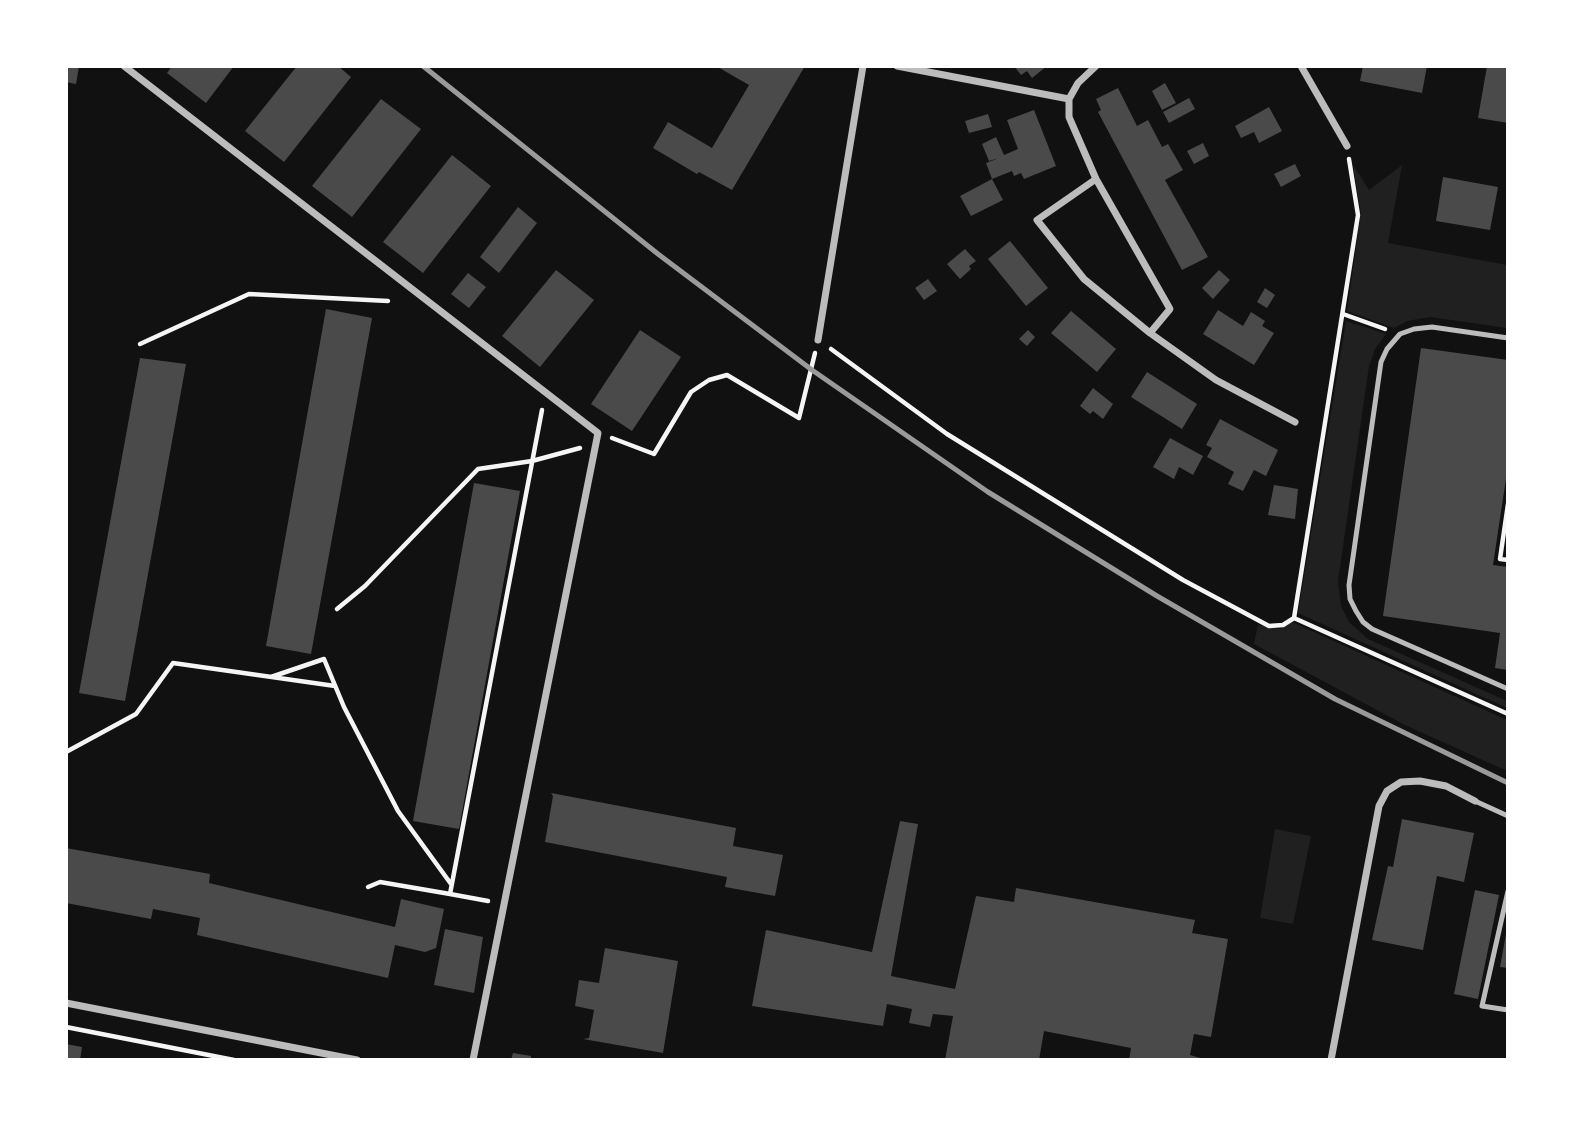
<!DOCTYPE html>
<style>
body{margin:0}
#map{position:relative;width:1574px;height:1126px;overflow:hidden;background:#111;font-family:Jost,sans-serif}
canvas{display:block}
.frame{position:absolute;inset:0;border:68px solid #fff;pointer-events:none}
</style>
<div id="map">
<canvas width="1574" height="1126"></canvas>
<div class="frame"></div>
</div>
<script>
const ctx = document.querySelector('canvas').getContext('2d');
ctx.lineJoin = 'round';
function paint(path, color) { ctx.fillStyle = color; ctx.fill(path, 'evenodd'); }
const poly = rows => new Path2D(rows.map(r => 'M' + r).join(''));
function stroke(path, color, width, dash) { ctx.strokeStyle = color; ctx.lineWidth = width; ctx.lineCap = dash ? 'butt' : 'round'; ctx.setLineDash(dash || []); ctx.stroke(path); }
const green = poly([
 [1353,165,1369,190,1402,165,1388,243,1507,265,1507,328,1430,317,1407,321,1394,328,1347,311,1361,213],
 [1346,321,1386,334,1375,349,1369,366,1338,581,1341,606,1349,622,1368,639,1507,701,1507,708,1298,613],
 [1292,622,1507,720,1507,771,1405,725,1254,644,1258,625,1280,629],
 [1275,829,1311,836,1293,924,1260,918]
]);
const building = poly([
 [66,66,79,66,76,84,66,82],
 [172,66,234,66,206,103,167,73],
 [297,66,338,66,351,77,284,162,245,131],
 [716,66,805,66,732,190,699,172,697,174,653,148,668,122,712,148,749,85],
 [1014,66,1047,66,1032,78,1027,71,1021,75],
 [1363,66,1427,66,1422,93,1360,81],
 [1487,66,1508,66,1508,123,1478,118],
 [1165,83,1176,103,1162,110,1152,91],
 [1118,88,1137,126,1148,120,1162,147,1168,144,1183,170,1165,180,1208,257,1182,270,1098,112,1101,110,1096,99],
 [1189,98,1195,109,1169,123,1163,112],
 [381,99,421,129,352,217,312,186],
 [1269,107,1282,131,1259,143,1254,132,1241,138,1235,126],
 [1034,110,1056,166,1024,179,1021,173,1014,176,1012,171,992,179,986,163,999,158,989,161,982,144,996,137,1004,155,1018,149,1007,120],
 [988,114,992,127,969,133,965,121],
 [1203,143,1209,156,1194,164,1187,151],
 [452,155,491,186,423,273,383,242],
 [1295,164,1301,176,1281,187,1274,174],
 [1443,177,1498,187,1490,230,1436,221],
 [992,179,1003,200,971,216,960,196],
 [518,207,537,223,499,273,480,257],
 [1010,241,1048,288,1026,306,988,259],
 [965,249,976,261,969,266,971,269,960,279,947,264],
 [556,270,594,300,540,367,502,336],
 [1219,270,1230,280,1213,299,1202,288],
 [468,273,486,287,469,308,451,294],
 [928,279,937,291,924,300,915,288],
 [1265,288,1275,295,1267,308,1257,302],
 [326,309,372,318,311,654,266,646],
 [1218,310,1243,326,1251,312,1265,321,1262,326,1274,333,1254,365,1203,334],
 [1071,311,1116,349,1097,372,1051,333],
 [640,330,681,357,632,431,591,404],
 [1028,330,1035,337,1027,346,1019,339],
 [1421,348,1508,360,1508,465,1493,565,1508,567,1508,670,1495,668,1500,633,1383,616],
 [140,358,186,364,125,701,79,693],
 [1147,372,1197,404,1182,429,1131,397],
 [1093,388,1113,404,1103,419,1093,411,1090,414,1080,406],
 [1220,419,1278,450,1266,476,1254,470,1243,491,1228,484,1234,472,1207,457,1212,448,1206,445],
 [1170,438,1203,456,1193,475,1179,467,1174,479,1153,467],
 [474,483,520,491,459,829,413,821],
 [1274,485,1298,489,1295,519,1268,515],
 [551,793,736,828,733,846,783,855,775,896,725,887,727,877,545,842,553,796],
 [1402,819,1474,833,1464,882,1437,876,1423,950,1372,940,1388,866,1393,867],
 [900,821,918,824,891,976,955,989,976,896,1014,902,1016,888,1195,920,1192,933,1228,939,1211,1037,1194,1034,1190,1055,1207,1060,1129,1060,1131,1048,1044,1031,1039,1060,945,1060,953,1016,933,1014,930,1027,909,1023,912,1009,887,1004,883,1026,752,1006,766,930,872,952],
 [66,848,210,874,209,883,395,927,401,899,444,909,436,948,425,952,395,945,388,978,197,935,200,918,153,909,151,919,66,903],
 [1475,890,1499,895,1478,999,1454,994],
 [445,929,483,937,474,993,434,985],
 [1506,934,1508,934,1508,968,1500,967],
 [605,948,678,961,663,1053,583,1039,589,1038,594,1010,575,1006,579,980,599,983],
 [66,1044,82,1047,80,1060,66,1060],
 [513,1053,531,1056,531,1060,511,1060]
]);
const path = poly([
 [1349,159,1358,215,1294,618,1508,714],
 [1343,314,1385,329],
 [140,344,249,294,388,301],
 [831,349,947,434,1183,580,1269,626,1283,625,1294,618],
 [612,438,654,454,691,392,709,380,727,375,799,418,815,353],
 [1508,504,1500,559,1508,560],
 [337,609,365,586,478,469,532,461,580,448],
 [271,677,324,659,344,707,398,811,451,884],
 [66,752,136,714,173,663,335,686],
 [368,887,380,882,450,894],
 [488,901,450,894,542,410],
 [66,1027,234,1060]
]);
const service = poly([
 [1508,338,1432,327,1414,329,1400,334,1387,349,1381,362,1349,585,1350,599,1356,611,1363,622,1372,629,1508,689],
 [1475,801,1508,816],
 [1508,891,1482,1006,1508,1010]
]);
const minor = poly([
 [124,66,598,433,473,1060],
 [897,66,1069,99],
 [1096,66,1078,83,1069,99,1069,117,1096,179,1170,309,1150,333,1216,380,1295,422],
 [1301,66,1347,146],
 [1096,179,1037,220,1084,279,1150,333],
 [818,340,863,66],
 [66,1003,357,1060],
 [1331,1060,1379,806,1387,791,1401,782,1420,781,1446,786,1475,801]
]);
const rail = poly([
 [423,66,658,254,812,370,988,492,1157,596,1335,699,1508,783]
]);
paint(green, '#202020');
paint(building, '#4a4a4a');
stroke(path, '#f5f5f5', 4.5);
stroke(service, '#bcbcbc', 5);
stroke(minor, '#bcbcbc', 7);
stroke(rail, '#9a9a9a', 5);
</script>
